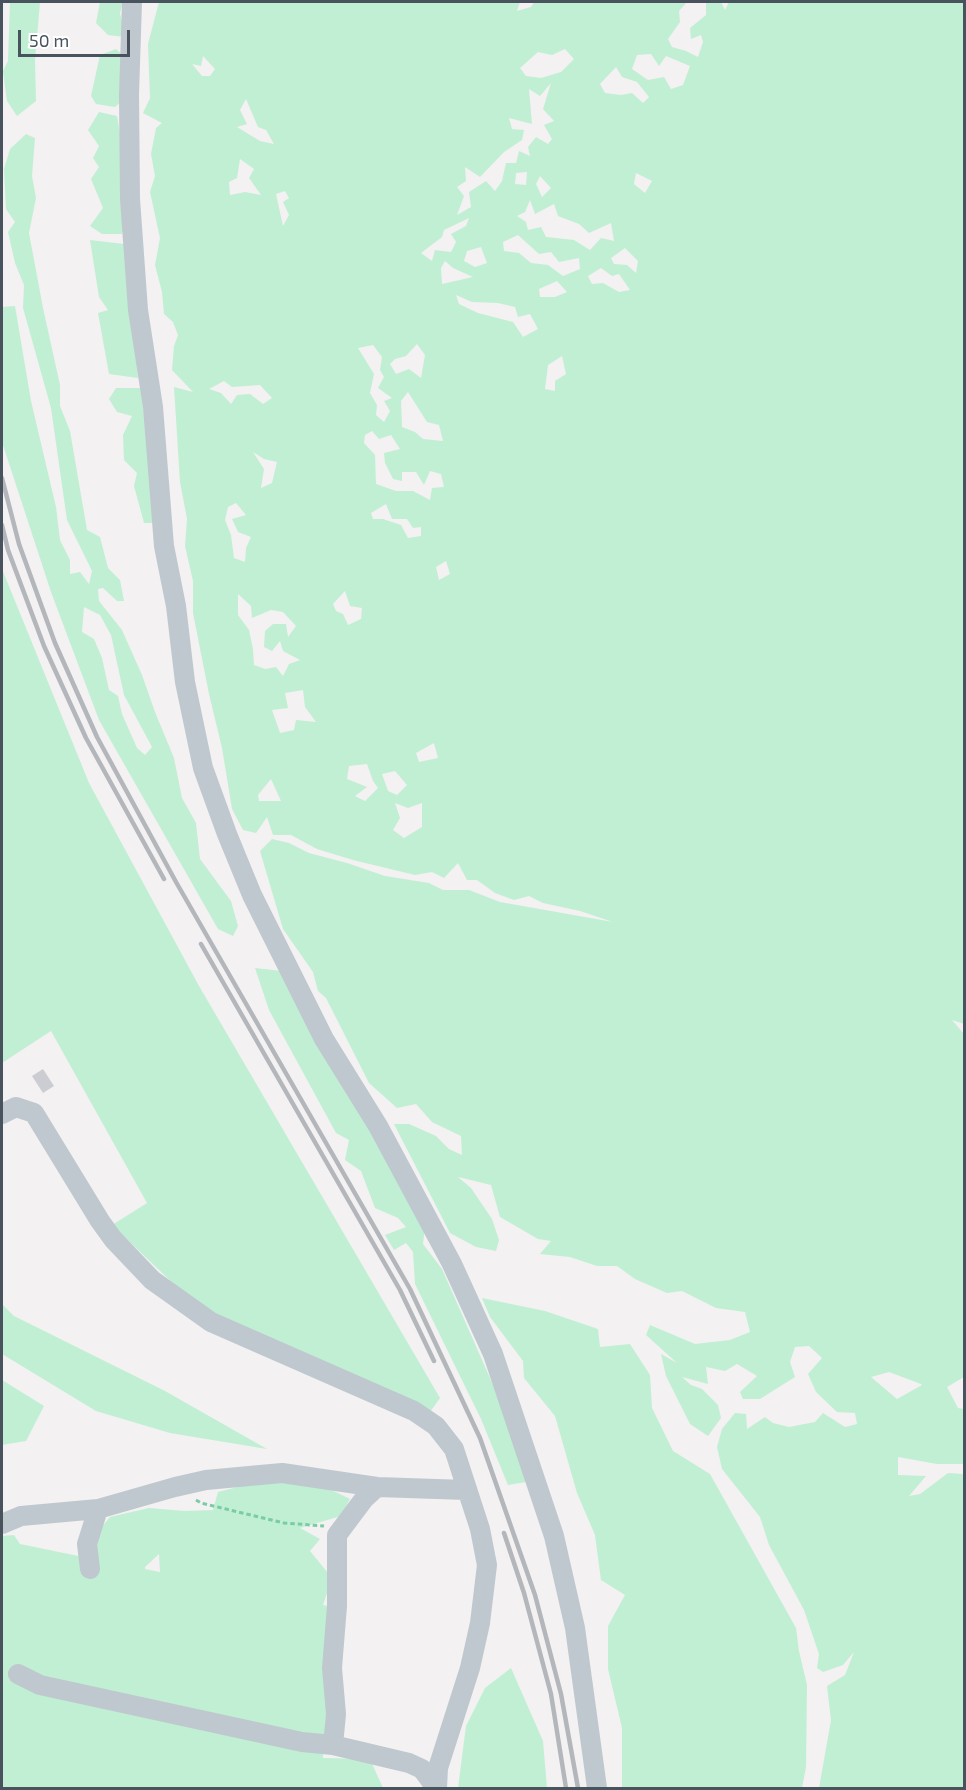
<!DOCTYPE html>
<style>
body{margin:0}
#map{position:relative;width:966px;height:1790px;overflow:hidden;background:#f3f1f1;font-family:"Exo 2",sans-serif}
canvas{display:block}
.frame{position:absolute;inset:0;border:3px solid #49535e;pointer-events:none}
.scale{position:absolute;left:18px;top:30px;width:112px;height:27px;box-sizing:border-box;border:3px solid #49535e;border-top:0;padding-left:8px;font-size:18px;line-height:21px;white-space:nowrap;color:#49535e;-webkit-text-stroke:4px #fff;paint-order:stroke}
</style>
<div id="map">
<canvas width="966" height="1790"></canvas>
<div class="frame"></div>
<div class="scale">50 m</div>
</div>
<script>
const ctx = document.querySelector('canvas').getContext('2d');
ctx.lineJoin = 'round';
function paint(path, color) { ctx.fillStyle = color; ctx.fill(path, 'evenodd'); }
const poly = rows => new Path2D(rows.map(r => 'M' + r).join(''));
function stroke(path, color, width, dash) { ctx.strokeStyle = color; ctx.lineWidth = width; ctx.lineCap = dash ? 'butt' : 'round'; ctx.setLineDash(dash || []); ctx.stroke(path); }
const green = poly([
 [10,2,40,2,35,60,36,101,17,116,7,101,3,71,8,61],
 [100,2,123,2,120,13,125,37,108,35,96,23],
 [159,2,520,2,517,11,531,7,534,2,687,2,679,11,680,22,668,39,672,47,686,51,698,57,703,42,701,35,691,39,690,28,706,15,706,2,721,2,725,10,729,2,964,2,964,1024,952,1020,964,1034,964,1377,947,1387,958,1408,964,1409,964,1464,937,1464,898,1457,898,1475,926,1476,909,1496,920,1494,948,1473,964,1474,964,1788,819,1788,831,1720,827,1686,845,1675,854,1652,843,1665,823,1672,817,1668,819,1654,804,1610,769,1545,760,1517,722,1469,717,1447,722,1429,735,1413,746,1414,747,1429,765,1417,773,1423,789,1427,815,1422,823,1413,845,1427,857,1424,855,1413,837,1412,816,1392,808,1374,822,1358,809,1346,795,1347,790,1362,795,1377,760,1399,743,1399,740,1392,757,1376,737,1364,725,1371,706,1367,708,1384,682,1377,691,1385,702,1389,718,1405,721,1418,708,1436,690,1424,666,1376,661,1354,677,1363,646,1335,650,1325,695,1344,730,1340,750,1332,745,1312,716,1308,682,1291,667,1293,635,1279,617,1266,597,1266,570,1257,540,1254,551,1241,538,1239,500,1217,491,1185,458,1177,471,1188,492,1219,499,1240,496,1251,476,1247,450,1233,394,1124,409,1124,436,1136,449,1149,462,1155,461,1136,432,1122,416,1104,397,1108,369,1083,326,998,318,991,313,972,283,929,260,851,272,839,289,843,309,853,347,863,385,876,429,883,443,890,469,890,500,902,613,922,580,911,543,903,529,896,514,900,495,893,477,880,467,880,458,863,444,878,432,872,415,875,353,860,317,849,291,835,273,835,267,817,256,833,243,830,232,809,222,748,209,694,193,613,193,581,185,546,187,519,180,482,174,387,193,392,172,370,174,346,178,335,173,322,164,314,162,292,155,265,160,238,150,192,155,176,151,154,156,128,162,123,143,113,150,98,148,44],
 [565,49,574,59,561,72,541,78,526,76,520,68,538,52,552,55],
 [651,54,659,66,666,56,690,66,683,85,671,89,664,77,648,80,632,69,637,55],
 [203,56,215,69,210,76,202,76,192,64,201,66],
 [616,67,622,77,637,82,649,97,643,103,632,93,621,95,605,93,600,84],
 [551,83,543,109,554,121,544,125,552,139,548,144,536,137,528,147,530,156,519,151,516,163,506,163,502,181,495,191,486,181,469,192,471,207,457,215,464,196,457,187,466,181,465,167,480,177,504,152,522,140,524,130,512,129,509,118,532,124,529,89,540,96],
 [246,99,258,127,266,130,274,144,260,141,237,127,247,124,240,110],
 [240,159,254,169,249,178,261,195,245,192,230,195,229,182,237,178],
 [527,172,526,185,515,184,516,173],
 [636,173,652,181,645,193,634,184],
 [540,176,551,188,542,197,536,184],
 [285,191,289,198,283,202,289,215,283,226,276,194],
 [530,200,535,214,554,204,558,216,579,224,589,233,611,223,614,241,601,238,590,250,574,240,546,237,541,227,528,230,526,222,517,216,525,212],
 [469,218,466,226,451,234,456,242,451,252,435,250,432,261,421,253,442,237,444,230],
 [518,235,539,254,551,252,559,262,579,258,580,269,563,276,548,265,531,263,519,253,504,251,503,242],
 [481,247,487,263,475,267,464,261,467,251],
 [625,248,638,261,636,273,627,265,614,264,611,258],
 [445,261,453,268,473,277,442,284,441,268],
 [601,268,612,276,619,274,630,290,619,292,603,283,592,284,588,276],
 [557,281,567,292,555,297,540,297,539,289],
 [456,295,472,302,498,303,515,307,518,317,530,314,538,329,523,337,513,322,478,313,459,304],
 [417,344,425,355,421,378,409,369,396,374,390,364,395,359,406,356],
 [373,345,382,357,380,370,384,377,378,388,392,398,384,401,390,411,384,422,376,415,377,405,370,393,374,374,358,348],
 [562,356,566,374,555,381,555,391,545,389,548,365],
 [224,381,232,387,260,385,272,398,263,404,250,394,237,395,231,404,221,393,209,389],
 [408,392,427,422,439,425,443,441,423,439,415,432,402,427,401,401],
 [372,431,379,439,391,435,400,449,384,453,385,463,393,479,402,481,402,472,416,472,424,485,430,471,441,474,444,487,432,488,430,500,413,491,396,491,376,484,375,455,364,443,365,435],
 [253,452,264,459,277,462,272,483,261,488,264,469],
 [236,503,246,515,232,519,238,532,251,537,246,548,245,562,234,558,231,535,225,520,228,507],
 [386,504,392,519,407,519,413,528,421,527,421,536,408,538,401,525,383,519,373,519,371,513],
 [446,561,450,574,439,580,436,567],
 [345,591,350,606,362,608,361,619,348,625,343,614,336,611,333,604],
 [238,594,251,606,252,618,271,610,283,612,296,626,288,637,286,624,273,624,265,631,264,647,272,651,280,641,283,651,300,660,289,664,283,676,276,667,265,669,254,665,253,649,249,630,238,615],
 [303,690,305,707,316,722,296,720,294,730,280,733,272,710,288,708,285,693],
 [434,743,438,758,419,762,416,753],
 [367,764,373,781,378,788,365,801,355,796,367,787,347,779,349,766],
 [395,771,407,785,397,795,388,791,382,774],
 [271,779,281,801,259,801,258,795],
 [395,803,408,808,422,803,422,827,404,838,393,830,400,818],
 [889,1372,921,1384,922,1385,897,1399,871,1377],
 [116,49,125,57,124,99,115,107,96,104,91,96,100,55],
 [99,112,117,116,123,152,127,213,122,234,102,234,90,226,103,208,91,179,99,167,93,158,99,146,88,130],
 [26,134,35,138,32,176,36,198,29,233,43,308,60,385,60,406,70,431,87,530,100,537,108,568,120,580,124,601,117,601,103,588,98,589,99,601,122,630,142,675,155,712,174,758,182,798,196,823,200,859,231,901,238,926,233,936,218,929,99,720,51,592,2,442,2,307,15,306,31,401,56,507,60,540,70,560,70,574,80,572,89,584,92,571,67,520,51,408,23,308,24,285,15,263,8,232,15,222,6,209,4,169,10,149],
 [84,607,100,615,111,635,124,695,152,747,145,755,137,748,122,714,118,696,109,690,102,658,94,639,82,632],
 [90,240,124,244,130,272,138,378,109,374,98,313,108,310,99,297],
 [116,388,141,388,156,523,144,523,134,486,137,473,124,460,123,435,132,416,117,412,109,399],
 [2,569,89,783,199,986,440,1398,430,1412,202,1311,112,1225,147,1203,51,1031,2,1063],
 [255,968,282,971,425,1227,423,1244,442,1269,497,1394,526,1482,508,1485,481,1419,415,1284,413,1252,406,1243,394,1250,385,1235,406,1227,398,1218,375,1208,361,1171,345,1160,349,1140,336,1133,269,1010],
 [482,1298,545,1311,598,1329,600,1347,630,1344,650,1375,652,1408,673,1451,710,1474,796,1628,799,1651,807,1685,806,1767,802,1788,622,1788,622,1728,608,1669,608,1626,625,1595,601,1580,595,1535,577,1493,555,1416,524,1378,523,1361,490,1317],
 [2,1304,14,1316,165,1391,267,1449,170,1433,96,1411,2,1354],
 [2,1380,44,1406,26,1441,2,1445],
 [261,1481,325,1487,350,1499,341,1516,300,1528,320,1539,310,1551,328,1573,327,1593,323,1605,334,1607,323,1758,370,1759,383,1788,2,1788,2,1536,14,1535,20,1544,93,1559,95,1535,110,1517,149,1508,185,1511,213,1510,218,1492],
 [159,1554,160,1572,145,1569,145,1567],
 [511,1668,543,1741,547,1788,458,1788,466,1726,485,1688]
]);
const building = poly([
 [43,1069,54,1086,43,1093,32,1076]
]);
const path = poly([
 [196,1500,201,1503,284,1523,324,1526]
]);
const minor = poly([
 [132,2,129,95,130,199,138,310,153,407,164,546,176,606,185,682,203,768,227,834,252,895,324,1039,378,1126,452,1264,493,1354,554,1536,575,1628,597,1788],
 [2,1114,16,1107,34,1113,100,1221,113,1239,152,1280,211,1322,414,1411,436,1426,454,1449,480,1529,487,1565,480,1623,470,1668,438,1768,437,1788],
 [2,1524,21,1516,98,1509,175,1487,206,1480,282,1473,377,1487,466,1490],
 [90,1569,87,1544,98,1509],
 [18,1674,40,1685,302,1742,333,1745,409,1763,422,1769,431,1781,434,1788],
 [333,1745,336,1714,332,1668,337,1606,337,1535,364,1499,377,1487]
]);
const rail = poly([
 [2,478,19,544,55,643,97,737,176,882,410,1289,480,1438,535,1595,561,1694,578,1788],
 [2,525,8,550,44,646,86,738,164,879],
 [201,944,400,1290,434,1361],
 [504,1533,524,1593,551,1694,566,1788]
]);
paint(green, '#c1efd4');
paint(building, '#cbcdd3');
stroke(path, '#7acca6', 3, [4.5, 3]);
stroke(minor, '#bfc8cf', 20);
stroke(rail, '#b3b6bb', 4.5);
</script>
